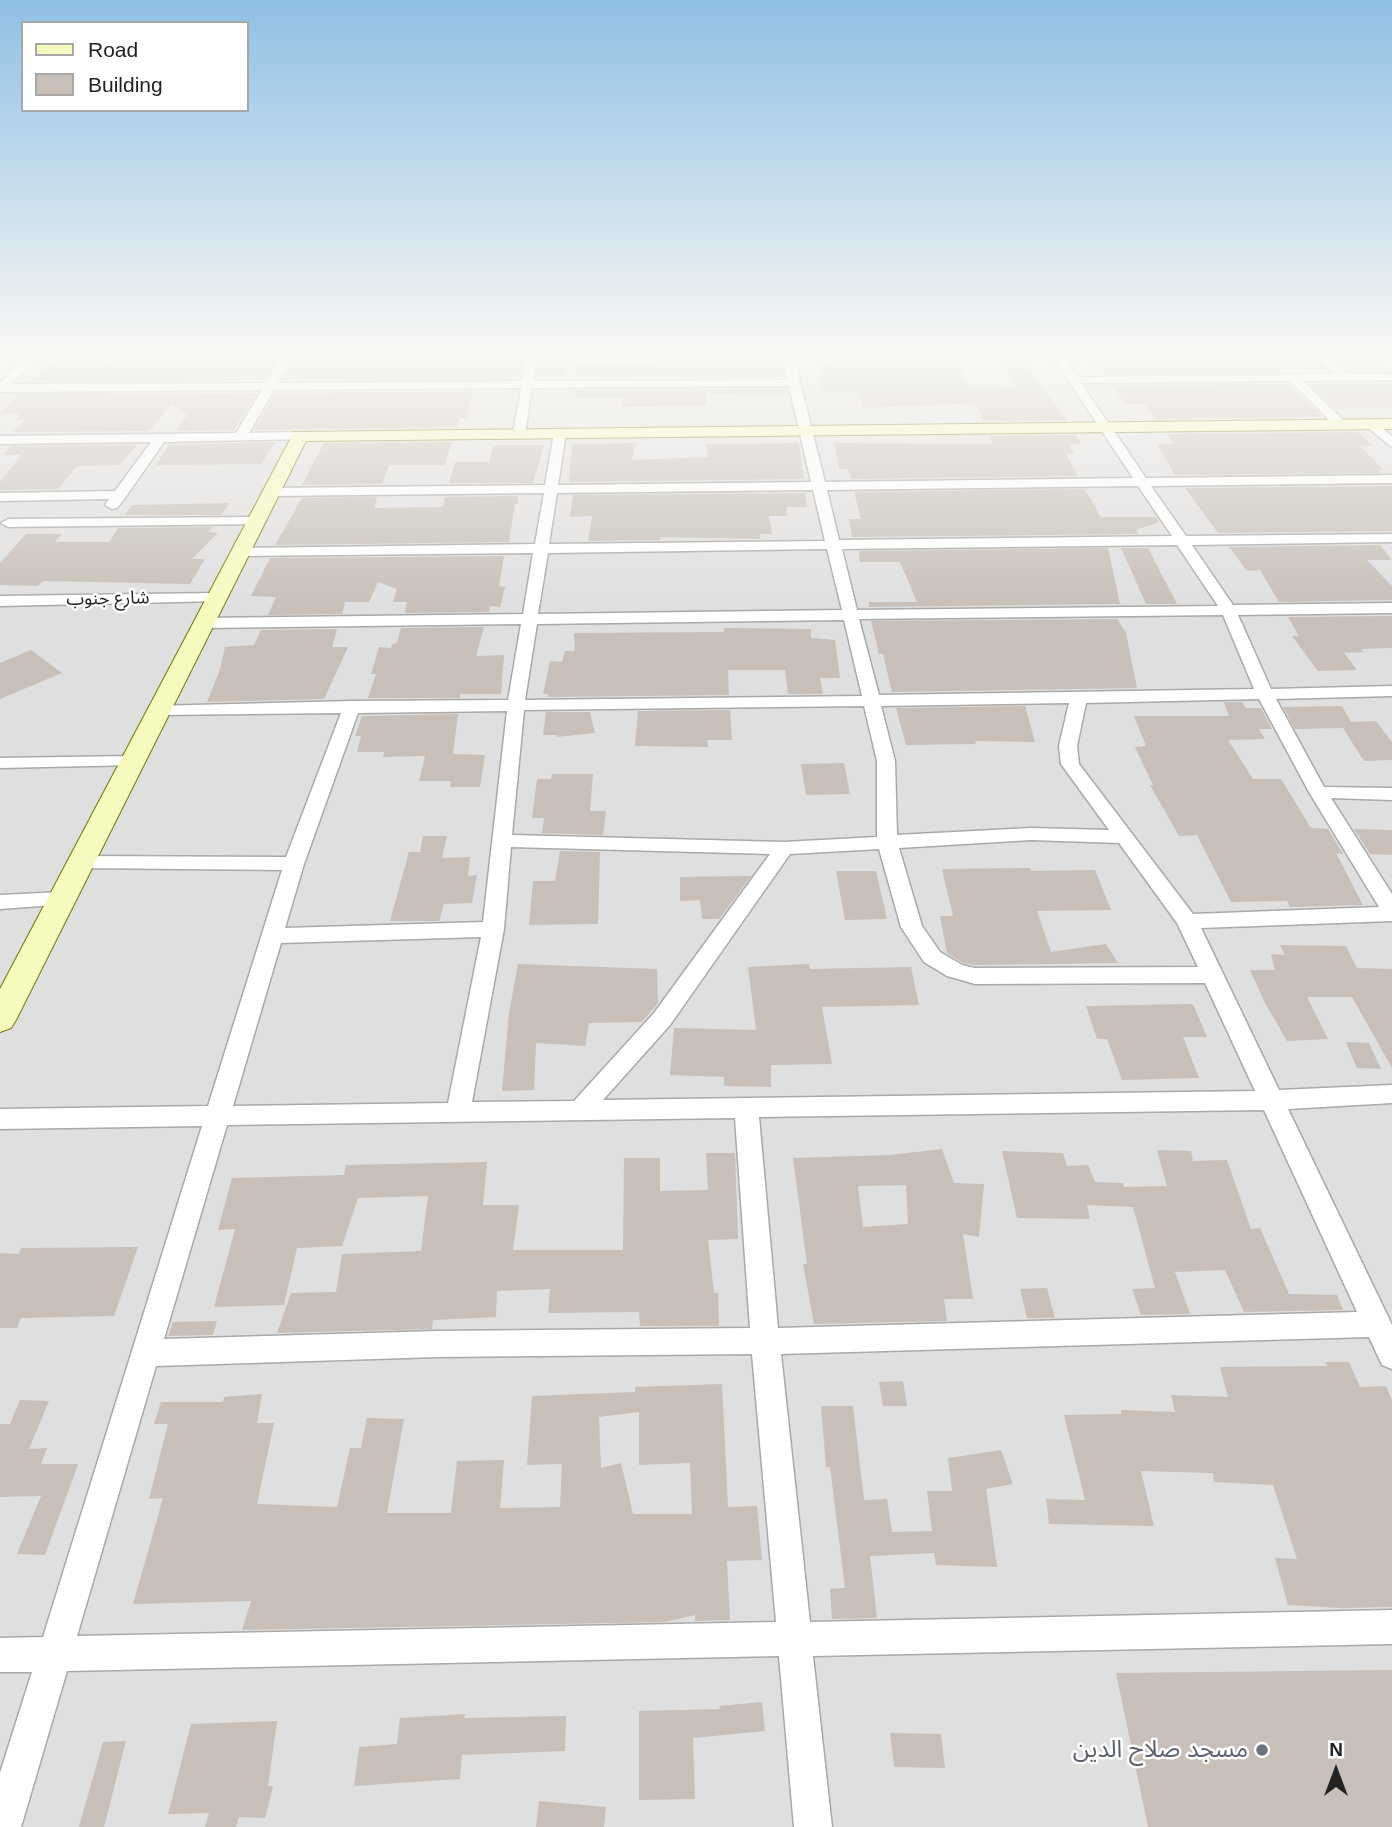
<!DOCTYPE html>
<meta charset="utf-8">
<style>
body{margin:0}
#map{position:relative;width:1392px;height:1827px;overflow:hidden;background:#f2efe9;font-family:Helvetica,sans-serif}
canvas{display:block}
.legend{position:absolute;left:21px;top:21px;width:228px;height:91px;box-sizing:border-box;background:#fff;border:2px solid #a7a7a7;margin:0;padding:9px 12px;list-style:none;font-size:21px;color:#222}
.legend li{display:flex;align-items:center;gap:14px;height:35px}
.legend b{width:35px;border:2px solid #a7a7a7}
.north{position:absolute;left:1301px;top:1736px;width:70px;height:70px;-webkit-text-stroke:5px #fff;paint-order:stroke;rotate:0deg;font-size:19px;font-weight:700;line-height:28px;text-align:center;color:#222}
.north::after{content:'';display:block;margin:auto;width:24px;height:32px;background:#222;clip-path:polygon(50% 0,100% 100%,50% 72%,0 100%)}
</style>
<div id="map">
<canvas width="1392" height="1827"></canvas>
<ul class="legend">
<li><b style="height:9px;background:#f7fabf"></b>Road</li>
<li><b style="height:19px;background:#c7bfb8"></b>Building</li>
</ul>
<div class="north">N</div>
</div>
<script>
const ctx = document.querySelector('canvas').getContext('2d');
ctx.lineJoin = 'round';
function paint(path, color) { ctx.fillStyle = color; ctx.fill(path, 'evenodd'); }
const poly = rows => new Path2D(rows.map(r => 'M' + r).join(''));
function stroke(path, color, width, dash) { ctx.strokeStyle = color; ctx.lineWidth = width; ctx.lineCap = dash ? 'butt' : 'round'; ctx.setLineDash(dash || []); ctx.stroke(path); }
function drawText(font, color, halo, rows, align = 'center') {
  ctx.font = font + ' Helvetica,"Noto Sans Arabic",sans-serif'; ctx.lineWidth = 5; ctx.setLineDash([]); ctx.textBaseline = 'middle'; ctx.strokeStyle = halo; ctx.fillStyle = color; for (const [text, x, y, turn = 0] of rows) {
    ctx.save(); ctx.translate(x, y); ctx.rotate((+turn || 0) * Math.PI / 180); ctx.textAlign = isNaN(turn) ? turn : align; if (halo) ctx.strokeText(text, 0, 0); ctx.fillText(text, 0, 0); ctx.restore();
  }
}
const residential = poly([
 [0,354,1392,354,1392,1827,0,1827]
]);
const building = poly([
 [450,354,523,354,520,378,282,380,298,356],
 [540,354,571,354,564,378,536,378],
 [665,354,743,357,742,354,762,354,765,368,782,367,785,377,576,378,577,364,654,364,654,360,664,360],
 [829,354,953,354,970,389,1018,388,999,356,1017,354,1067,420,983,421,976,403,863,408,859,393,824,393,818,363,832,363],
 [1222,354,1312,354,1328,371,1102,374,1091,356,1160,355,1165,360,1226,359],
 [1330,354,1365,354,1385,371,1348,371],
 [114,357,240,357,237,361,276,360,264,380,31,381,54,361,93,359,107,364],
 [1392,383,1392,408,1335,409,1309,384],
 [1289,384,1322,417,1155,419,1144,404,1125,404,1112,385],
 [787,389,788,392,782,392,783,396,707,394,707,406,621,407,622,398,575,397,575,390],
 [473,391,467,418,459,418,457,427,254,430,276,393],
 [257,393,234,430,177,431,187,415,172,404,149,431,13,432,26,420,15,420,21,414,0,414,19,394],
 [1358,432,1373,446,1360,446,1384,470,1378,470,1381,473,1175,475,1157,444,1174,444,1166,434],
 [1076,435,1081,443,1069,444,1074,454,1066,454,1078,476,851,479,848,469,839,469,834,443,993,444,990,436],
 [275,442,261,464,156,465,169,445],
 [452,442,445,465,389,465,382,484,302,485,324,443],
 [636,443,632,460,708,457,706,444,799,443,804,479,569,482,572,444],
 [137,445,120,465,77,466,58,489,0,490,0,482,21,455,4,455,11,446],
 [493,445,544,445,533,483,449,483,455,462,489,462],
 [1392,486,1392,531,1218,533,1185,488],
 [1085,489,1101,517,1156,517,1159,522,1136,530,1139,534,852,537,849,519,861,519,854,492],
 [805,493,807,507,787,507,787,516,769,516,772,534,759,534,761,539,660,537,660,540,588,541,592,516,570,517,573,495],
 [517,496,519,503,515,504,509,542,275,545,302,498,377,497,374,508,443,507,445,497],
 [230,503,221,515,125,515,132,505],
 [213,527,209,532,218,533,192,559,205,559,190,584,43,581,38,586,0,585,0,563,26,534,62,534,55,542,109,542,118,528],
 [1380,545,1392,560,1367,560,1392,586,1392,600,1279,602,1260,570,1247,571,1229,547],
 [1108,548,1120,604,869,607,869,602,917,602,900,562,860,562,859,551],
 [1121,548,1148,548,1177,604,1146,604],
 [504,556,499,586,505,587,500,607,490,606,489,612,405,613,407,602,393,602,397,589,378,582,369,602,345,602,342,614,268,615,276,597,251,596,270,558],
 [1392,616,1392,648,1361,649,1364,652,1344,653,1357,670,1318,671,1292,636,1299,636,1288,617],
 [1117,619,1126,633,1137,688,892,692,883,654,879,654,871,621],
 [484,627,476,656,504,655,501,694,460,694,460,698,368,698,376,674,371,674,379,647,391,648,392,644,397,643,401,628],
 [724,628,811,629,811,638,835,640,840,678,820,678,823,694,788,694,785,670,728,670,729,695,547,697,548,694,543,694,550,661,562,662,565,651,575,651,574,633,724,632],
 [337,629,332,647,348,647,324,699,207,702,220,670,225,647,254,645,261,630],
 [31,650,62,673,0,699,0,663],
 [1224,702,1242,702,1246,708,1261,708,1272,729,1259,729,1265,739,1228,740,1253,779,1281,779,1311,828,1328,829,1343,854,1336,853,1363,905,1290,907,1287,901,1231,902,1197,835,1179,836,1150,785,1153,785,1135,747,1146,746,1134,716,1229,716],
 [1025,706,1035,742,975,741,976,744,906,745,896,708],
 [1342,706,1351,722,1376,721,1392,742,1392,760,1364,761,1343,728,1295,729,1283,707],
 [730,710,732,740,707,740,708,747,635,746,638,711],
 [546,712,590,712,595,733,557,737,557,735,543,735],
 [458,714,453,754,485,755,480,787,450,787,451,781,419,781,425,756,383,757,384,752,357,752,361,736,355,736,362,716],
 [844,763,850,794,806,795,801,764],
 [552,774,593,774,590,811,606,811,603,835,542,833,544,818,532,818,537,779,551,779],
 [1354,829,1392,830,1392,855,1370,854],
 [423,836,447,836,442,858,470,857,468,876,477,875,472,903,444,904,439,921,390,921,409,852,420,852],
 [560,851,600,852,598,924,529,925,533,881,555,881],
 [1030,868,1031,871,1095,870,1111,910,1037,911,1051,952,1106,944,1118,963,975,965,963,963,947,953,940,916,953,916,942,869],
 [836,871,876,871,887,919,845,920],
 [751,876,719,919,702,919,700,900,680,901,680,877],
 [1280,945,1346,946,1357,968,1392,969,1392,1068,1352,997,1307,997,1328,1039,1287,1041,1265,1003,1250,970,1275,970,1271,954,1285,955],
 [518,964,657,969,658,1003,642,1022,589,1023,585,1046,536,1043,534,1090,502,1091,509,1013],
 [809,964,810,969,911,967,919,1005,822,1007,832,1064,771,1065,771,1087,724,1086,724,1077,670,1075,674,1028,756,1030,748,967],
 [1193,1004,1207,1037,1183,1037,1199,1078,1122,1080,1107,1039,1097,1039,1086,1006],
 [1346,1042,1369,1043,1381,1069,1357,1068],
 [942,1149,954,1183,984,1184,979,1237,963,1234,973,1299,944,1299,947,1321,814,1324,803,1264,807,1264,793,1158,890,1155],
 [906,1185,908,1224,863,1227,858,1186],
 [1157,1150,1191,1151,1193,1161,1227,1160,1251,1229,1260,1228,1289,1294,1337,1295,1343,1310,1244,1312,1225,1270,1175,1272,1190,1314,1141,1315,1132,1289,1155,1288,1133,1207,1087,1205,1090,1219,1017,1218,1002,1151,1063,1153,1067,1166,1088,1165,1095,1182,1123,1183,1124,1187,1167,1186],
 [706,1153,735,1153,738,1239,708,1240,714,1293,718,1293,719,1326,640,1326,639,1312,548,1313,550,1289,497,1291,496,1317,433,1320,432,1329,277,1333,291,1293,336,1292,342,1254,421,1251,428,1196,358,1198,342,1246,297,1248,284,1305,214,1307,235,1229,218,1230,232,1178,344,1175,346,1165,487,1162,483,1205,519,1205,513,1250,623,1250,624,1158,660,1158,660,1191,708,1190],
 [138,1247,114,1316,21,1318,17,1328,0,1328,0,1253,19,1254,21,1248],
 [1047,1288,1055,1318,1027,1318,1020,1289],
 [217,1321,213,1335,168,1336,173,1322],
 [1325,1362,1349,1362,1360,1387,1386,1386,1392,1400,1392,1607,1341,1608,1288,1605,1275,1558,1297,1559,1273,1485,1214,1482,1213,1473,1141,1471,1154,1526,1049,1524,1046,1499,1085,1500,1064,1415,1121,1414,1121,1410,1175,1412,1171,1395,1228,1397,1220,1367,1327,1366],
 [903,1381,907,1406,883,1406,879,1382],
 [722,1384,728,1507,757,1506,762,1560,727,1561,730,1620,695,1621,695,1615,665,1622,242,1630,251,1601,133,1604,163,1498,149,1499,168,1424,154,1424,161,1402,223,1402,224,1397,262,1394,257,1423,274,1423,257,1504,337,1507,350,1448,361,1448,367,1418,404,1419,387,1513,451,1513,457,1461,504,1460,500,1508,560,1507,562,1464,527,1465,532,1396,635,1392,635,1387],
 [639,1412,639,1465,690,1463,692,1514,633,1514,621,1463,601,1468,599,1417],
 [20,1400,49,1401,29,1449,47,1448,41,1464,78,1464,45,1555,17,1554,41,1496,0,1497,0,1424,10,1424],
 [821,1406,853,1406,864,1500,887,1499,892,1532,932,1531,927,1491,952,1491,948,1458,1001,1450,1013,1484,986,1489,997,1567,936,1565,934,1553,870,1556,877,1618,832,1619,830,1589,845,1588,830,1467,826,1467],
 [1392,1670,1392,1827,1148,1827,1116,1673],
 [762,1702,765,1731,693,1738,695,1799,639,1800,639,1711,720,1709,719,1706],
 [465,1714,464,1718,566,1716,565,1751,462,1755,460,1779,354,1786,359,1747,397,1744,400,1718],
 [277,1721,268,1786,273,1786,265,1818,239,1817,236,1827,205,1827,209,1813,168,1814,191,1724],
 [890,1733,941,1734,945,1768,894,1767],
 [126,1741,104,1827,79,1827,103,1742],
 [539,1801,606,1807,604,1827,536,1827]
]);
const street = poly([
 [28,354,40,354,11,384,266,383,283,354,294,354,278,383,522,381,526,354,537,354,533,381,788,380,782,354,793,354,825,482,1133,478,1051,354,1062,354,1077,377,1334,374,1314,354,1326,354,1347,374,1392,374,1392,380,1303,381,1345,422,1347,425,1341,429,1337,428,1290,381,1081,383,1146,478,1392,475,1392,483,1151,486,1186,536,1392,534,1392,542,1192,545,1233,605,1392,603,1392,613,1238,615,1271,689,1392,686,1392,696,1276,699,1324,787,1392,788,1392,800,1331,798,1392,894,1392,921,1201,928,1279,1090,1392,1085,1392,1103,1288,1109,1392,1325,1392,1369,1382,1365,1369,1337,781,1354,810,1622,1392,1610,1392,1644,813,1656,832,1827,794,1827,779,1656,67,1671,21,1827,0,1827,0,1773,32,1672,0,1672,0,1638,43,1637,202,1126,0,1129,0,1109,208,1106,282,870,81,868,74,867,71,862,74,857,81,856,286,857,341,713,159,715,153,714,150,710,153,706,352,701,508,700,521,624,204,628,196,623,204,618,523,614,533,553,240,556,233,552,240,548,535,544,544,493,271,496,264,492,271,488,545,485,554,433,560,429,566,433,558,485,811,482,789,386,532,388,525,433,519,437,513,433,521,388,274,390,249,433,300,432,306,436,304,439,164,442,125,498,117,508,112,509,105,505,109,499,0,501,0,493,115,491,151,442,0,444,0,436,236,433,262,390,0,392,0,383,28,354],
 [1138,486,1172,536,839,540,827,490,1138,486],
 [813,490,825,541,549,544,557,493,813,490],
 [1177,545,1218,606,857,610,842,549,1177,545],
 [827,549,842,610,538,614,548,553,827,549],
 [1223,615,1254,689,879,695,859,619,1223,615],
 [844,620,862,696,525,700,537,624,844,620],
 [1259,699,1309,792,1379,907,1193,914,1079,764,1077,746,1086,703,1259,699],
 [1069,703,1059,746,1061,764,1109,830,1031,828,897,835,895,761,881,706,1069,703],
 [864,706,877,761,877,837,784,842,512,835,524,710,864,706],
 [507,711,483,922,285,928,304,864,358,713,507,711],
 [1031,840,1119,843,1177,923,1198,967,975,968,962,965,940,952,922,926,899,848,1031,840],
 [511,847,770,854,654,1013,574,1101,472,1102,504,929,511,847],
 [879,849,901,927,924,962,947,976,975,984,1205,983,1255,1091,603,1100,670,1025,790,854,879,849],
 [481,937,448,1103,233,1106,281,943,481,937],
 [1264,1110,1357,1312,778,1328,759,1117,1264,1110],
 [735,1118,750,1328,437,1331,164,1339,227,1125,735,1118],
 [752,1354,776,1622,77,1636,156,1366,437,1357,752,1354],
 [1371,420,1392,436,1392,447,1367,427,1365,424,1371,420],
 [256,517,263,521,261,524,8,527,1,523,8,519,256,517],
 [216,593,224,598,221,601,0,606,0,596,216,593],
 [133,756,139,757,142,761,139,765,0,768,0,758,133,756],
 [62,892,69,894,72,899,69,904,0,909,0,895,62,892]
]);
const secondary = poly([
 [1392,419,1392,429,306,441,16,1020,11,1028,0,1032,0,989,294,432,1392,419]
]);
const markers = [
 [1262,1750,7,"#6b7280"]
];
const farStreetnames = [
 ["شارع جنوب",108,599,-1]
];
const nearWorshipnames = [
 ["مسجد صلاح الدين",1248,1750]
];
paint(residential, '#e0dfdf');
paint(building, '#c7bfb8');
stroke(street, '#a9a9a9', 3);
stroke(secondary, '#707d05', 2);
paint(street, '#fff');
paint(secondary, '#f7fabf');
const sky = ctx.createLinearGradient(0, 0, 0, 610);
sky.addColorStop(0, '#8fc0e4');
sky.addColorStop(0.58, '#f9f8f5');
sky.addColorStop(1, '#f9f8f500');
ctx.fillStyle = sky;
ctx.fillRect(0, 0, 1392, 610);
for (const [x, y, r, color] of markers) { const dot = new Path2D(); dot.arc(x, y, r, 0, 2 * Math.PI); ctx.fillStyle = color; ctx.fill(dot); stroke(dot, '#fff', 2.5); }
drawText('18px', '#222', '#fff', farStreetnames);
drawText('24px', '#5b616d', '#fff', nearWorshipnames, 'right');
</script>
